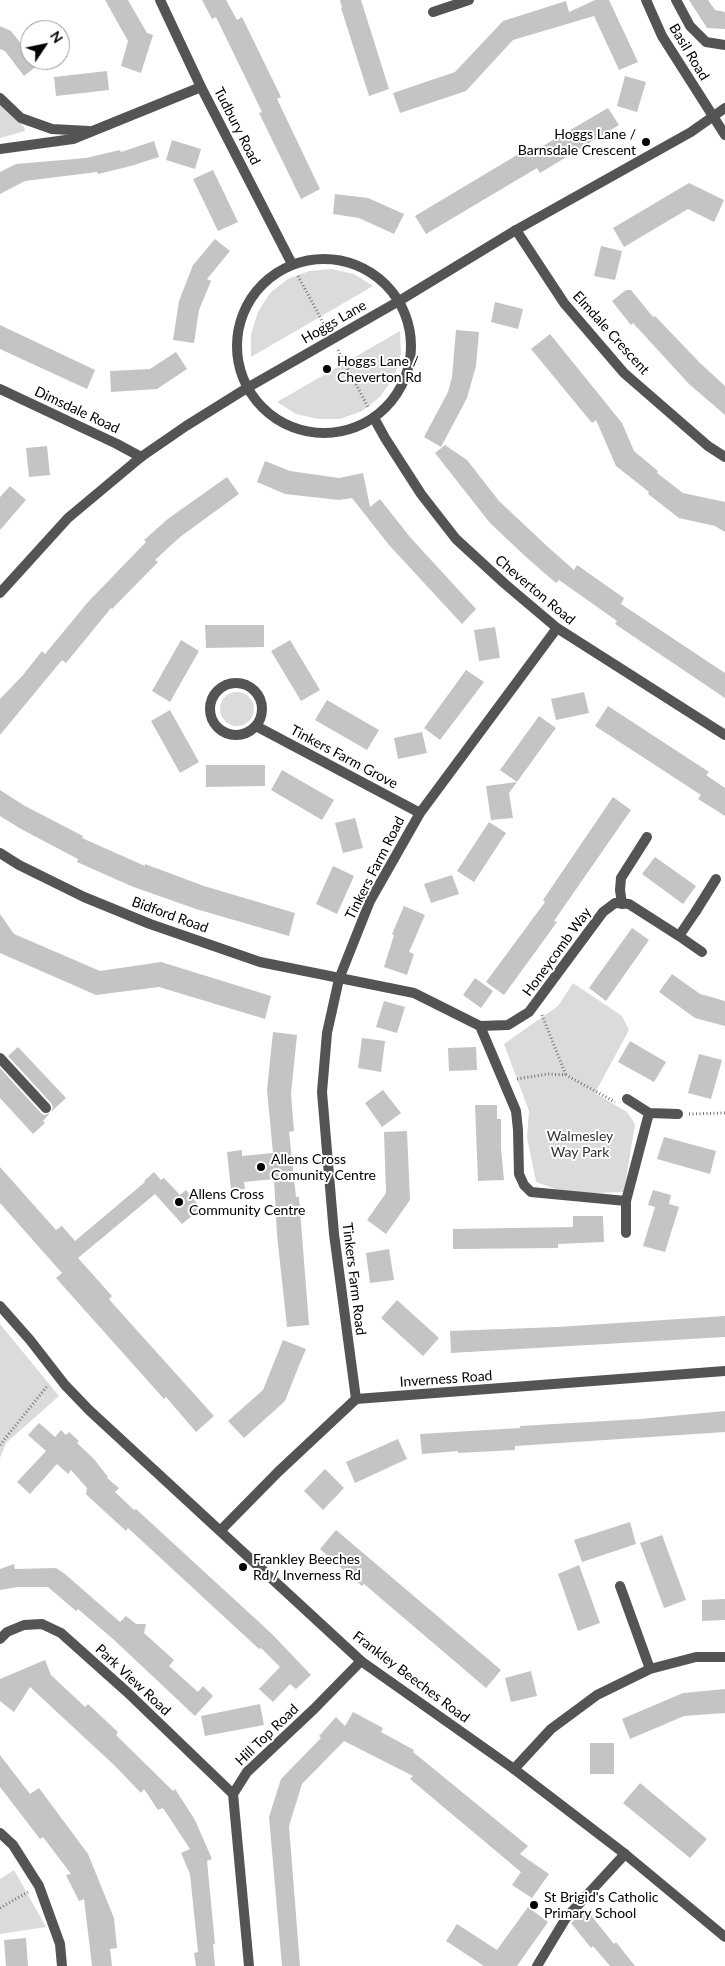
<!DOCTYPE html>
<style>
body{margin:0}
#map{position:relative;width:725px;height:1966px;overflow:hidden;background:#fff;font-family:Lato,sans-serif}
canvas{display:block}
.north{position:absolute;left:20px;top:20px;width:50px;height:50px;box-sizing:border-box;background:#fff;border:1px solid #999;border-radius:50%;rotate:56deg;font-size:14px;font-weight:700;line-height:20px;text-align:center;color:#000}
.north::after{content:'';display:block;margin:auto;width:18px;height:22px;background:#000;clip-path:polygon(50% 0,100% 100%,50% 72%,0 100%)}
</style>
<div id="map">
<canvas width="725" height="1966"></canvas>
<div class="north">N</div>
</div>
<script>
const ctx = document.querySelector('canvas').getContext('2d');
ctx.lineJoin = 'round';
function paint(path, color) { ctx.fillStyle = color; ctx.fill(path, 'evenodd'); }
const poly = rows => new Path2D(rows.map(r => 'M' + r).join(''));
function stroke(path, color, width, dash) { ctx.strokeStyle = color; ctx.lineWidth = width; ctx.lineCap = dash ? 'butt' : 'round'; ctx.setLineDash(dash || []); ctx.stroke(path); }
function drawText(font, color, halo, rows, align = 'center') {
  ctx.font = font + ' Lato,sans-serif'; ctx.lineWidth = 4; ctx.setLineDash([]); ctx.textBaseline = 'middle'; ctx.strokeStyle = halo; ctx.fillStyle = color; for (const [text, x, y, turn = 0] of rows) {
    ctx.save(); ctx.translate(x, y); ctx.rotate((+turn || 0) * Math.PI / 180); ctx.textAlign = isNaN(turn) ? turn : align; if (halo) ctx.strokeText(text, 0, 0); ctx.fillText(text, 0, 0); ctx.restore();
  }
}
const green = poly([
 [0,103,24,127,25,131,0,138],
 [332,269,354,274,373,286,251,357,251,334,258,312,270,293,288,279,309,271],
 [400,331,401,354,394,377,380,397,362,411,340,419,318,419,296,414,277,402],
 '220 709a17 17 0 1 1 34 0a17 17 0 1 1-34 0Z',
 [573,983,622,1016,629,1030,595,1093,627,1112,635,1124,624,1192,569,1194,536,1182,527,1137,529,1111,504,1044,558,1006],
 [0,1324,59,1396,6,1443,0,1458],
 [14,1870,46,1927,0,1934,0,1879]
]);
const building = poly([
 [105,0,128,0,147,33,153,35,141,73,121,66,128,41],
 [202,0,226,0,237,20,242,17,281,97,277,99,320,189,301,199,259,113,262,112,216,17,212,19],
 [340,0,361,0,389,89,369,96,341,8,342,8],
 [595,0,609,0,638,62,619,70,594,16,513,40,466,91,400,113,393,93,455,72,503,21,566,1,569,12],
 [689,0,708,0,715,10,725,12,725,29,707,28],
 [0,26,11,31,30,55,30,60,34,60,38,65,24,76,5,51,0,49],
 [107,71,109,90,56,96,54,77],
 [625,76,646,82,637,112,617,106],
 [608,108,619,125,540,173,537,168,426,234,415,216,522,152,524,157],
 [172,140,201,149,195,169,166,160],
 [154,141,159,157,131,166,98,174,97,172,25,181,0,194,0,172,16,164,86,158,120,150,121,152],
 [213,170,238,222,218,231,193,179],
 [689,183,724,200,714,222,688,209,624,247,613,228],
 [335,194,368,198,404,214,394,234,359,218,333,214],
 [215,239,230,251,207,279,211,281,199,310,194,343,173,340,179,301,193,265],
 [601,246,622,251,615,280,594,276],
 [626,290,631,290,653,317,655,316,700,363,725,386,725,415,689,384,633,323,631,325,612,301],
 [495,302,523,309,518,329,491,322],
 [0,325,95,370,87,389,0,349],
 [456,330,479,332,476,366,467,398,441,447,424,437,448,392,452,377],
 [550,334,622,423,634,451,658,471,657,473,683,493,725,502,725,532,715,526,679,518,648,494,649,492,616,466,596,420,592,423,531,349],
 [176,352,187,369,157,389,111,392,110,371,150,369],
 [445,445,467,460,499,501,548,547,574,570,577,565,624,598,621,604,725,673,725,698,615,624,617,621,559,580,556,583,526,557,490,523,435,453],
 [47,446,50,475,29,477,26,448],
 [265,461,290,471,339,478,363,473,370,507,380,499,410,537,476,609,462,624,389,545,352,498,339,500,285,494,257,482],
 [227,477,239,494,180,537,155,560,158,562,112,609,111,608,66,663,62,660,0,735,0,699,23,675,42,651,45,654,88,602,146,542,144,540,169,518],
 [10,486,26,500,0,530,0,497],
 [205,625,264,625,264,647,206,648],
 [495,627,500,658,479,661,474,630],
 [181,640,199,651,170,702,152,691],
 [290,640,320,690,301,701,271,651],
 [466,670,484,682,440,740,424,728],
 [584,692,589,713,556,720,551,699],
 [327,700,379,730,367,750,315,720],
 [608,706,709,772,706,775,725,788,725,816,698,799,701,795,595,726],
 [170,710,199,762,180,773,151,721],
 [539,716,556,728,509,793,513,818,491,820,486,786,517,782,500,770],
 [422,732,427,753,398,759,394,738],
 [206,765,265,765,265,786,206,787],
 [282,770,334,800,322,820,271,790],
 [0,790,25,806,83,836,82,838,145,866,145,864,204,886,295,913,289,936,196,909,131,886,77,862,78,859,21,829,0,816],
 [613,797,631,810,554,921,557,922,504,995,486,982,545,902,543,900],
 [355,818,363,848,343,853,335,823],
 [489,822,506,833,474,882,457,871],
 [655,857,696,886,683,904,642,874],
 [333,866,354,876,337,914,316,904],
 [452,875,459,894,431,903,424,884],
 [404,906,425,915,409,952,414,954,407,975,384,967,394,935,392,934],
 [0,914,14,934,100,971,161,962,271,996,265,1019,159,987,96,995,0,953],
 [632,928,649,940,606,1001,589,988],
 [672,974,700,994,725,1001,725,1026,695,1018,659,992],
 [475,978,493,991,481,1008,463,995],
 [384,1001,405,1007,397,1033,376,1027],
 [273,1032,297,1035,291,1094,294,1131,289,1132,296,1197,299,1197,309,1325,287,1327,277,1235,274,1179,244,1182,245,1189,231,1190,227,1152,242,1150,242,1156,273,1153,267,1090],
 [362,1038,385,1041,381,1072,358,1068],
 [630,1041,666,1062,654,1082,618,1062],
 [18,1047,66,1098,51,1112,53,1107,51,1103,8,1056],
 [476,1047,477,1070,449,1071,448,1048],
 [699,1054,722,1060,711,1099,688,1093],
 [0,1068,41,1113,44,1115,50,1113,43,1121,45,1123,33,1134,0,1098],
 [383,1090,401,1113,382,1127,365,1103],
 [475,1105,497,1105,497,1119,501,1119,501,1148,504,1180,478,1181],
 [407,1131,410,1200,386,1234,367,1220,386,1193,384,1132],
 [664,1137,716,1151,710,1174,657,1159],
 [0,1167,56,1230,62,1226,75,1241,145,1182,144,1181,154,1172,161,1180,164,1178,180,1195,186,1190,201,1208,182,1224,155,1194,78,1258,112,1296,109,1299,115,1306,214,1416,196,1432,166,1397,164,1399,56,1278,62,1273,0,1203],
 [653,1190,671,1195,669,1204,679,1207,665,1252,643,1246,655,1207,648,1205],
 [573,1216,603,1216,604,1242,558,1244,558,1248,453,1249,453,1229,573,1227],
 [389,1249,394,1280,370,1283,366,1253],
 [397,1300,439,1338,423,1356,381,1318],
 [725,1316,725,1337,451,1353,450,1331,557,1327],
 [283,1340,306,1349,300,1363,285,1401,244,1438,228,1421,263,1390],
 [725,1411,725,1432,515,1446,515,1450,458,1453,458,1451,422,1454,420,1434,520,1428,520,1426,640,1419],
 [39,1423,55,1437,61,1430,66,1435,69,1432,79,1441,77,1443,94,1459,108,1477,107,1478,119,1488,115,1492,134,1510,136,1509,272,1634,311,1675,296,1689,290,1684,273,1702,259,1689,280,1667,261,1648,259,1649,128,1528,126,1531,90,1498,86,1494,87,1488,71,1470,68,1474,57,1464,30,1494,17,1482,46,1451,28,1435],
 [398,1439,407,1459,355,1483,346,1462],
 [325,1469,344,1488,323,1510,304,1491],
 [630,1522,636,1544,582,1562,574,1540],
 [336,1530,501,1670,486,1688,364,1584,362,1586,320,1549],
 [662,1535,686,1600,664,1608,640,1543],
 [14,1564,15,1569,56,1568,65,1574,120,1622,126,1616,136,1624,146,1624,144,1633,174,1660,169,1666,198,1692,203,1686,213,1696,195,1716,113,1639,78,1609,76,1611,48,1587,17,1587,0,1590,0,1569],
 [579,1565,600,1623,578,1631,558,1574],
 [725,1599,725,1620,702,1621,702,1600],
 [45,1660,51,1675,85,1707,88,1704,118,1732,116,1735,173,1791,175,1789,195,1820,212,1859,207,1861,215,1944,213,1944,215,1966,196,1966,194,1953,198,1952,190,1874,181,1853,190,1849,163,1808,158,1810,144,1789,141,1793,114,1765,30,1687,14,1712,0,1701,0,1679],
 [531,1671,537,1696,511,1702,505,1678],
 [725,1689,725,1713,684,1716,630,1739,622,1719,683,1693],
 [260,1704,264,1725,205,1736,201,1716],
 [353,1712,383,1728,381,1732,414,1750,413,1752,528,1846,520,1854,549,1874,532,1898,512,1885,521,1872,410,1779,413,1776,344,1741,302,1784,289,1826,300,1966,282,1966,269,1817,281,1779,321,1738,319,1736,336,1717,345,1726],
 [590,1743,614,1743,614,1774,590,1774],
 [0,1755,30,1794,39,1788,88,1854,114,1918,117,1948,110,1949,112,1966,92,1966,84,1899,79,1901,66,1875,71,1874,43,1837,40,1839,0,1787],
 [640,1783,707,1839,690,1858,623,1803],
 [528,1907,548,1922,517,1966,484,1966,446,1941,457,1924,497,1950],
 [586,1909,614,1944,616,1942,635,1966,610,1966,593,1946,591,1948,571,1923],
 [26,1938,28,1966,6,1966,4,1940]
]);
const path = poly([
 [298,276,327,330],
 [338,350,368,407],
 [542,1015,566,1075],
 [517,1079,548,1074,566,1075,615,1102],
 [689,1114,725,1113],
 [0,1445,48,1385],
 [0,1908,28,1892]
]);
const service = poly([
 [622,904,620,890,621,878,647,837],
 [696,911,716,879],
 [0,1058,46,1108],
 [537,1966,566,1918,625,1854]
]);
const minor = poly([
 [160,0,201,87,292,264],
 [646,0,662,36,725,135],
 [676,0,690,26,706,42,725,45],
 [433,12,469,0],
 [0,98,21,118,52,129,89,131],
 [0,149,73,139,201,87],
 [516,230,564,303,624,373,708,446,725,457],
 '237 346a87 87 0 1 1 174 0a87 87 0 1 1-174 0Z',
 [0,389,117,444,141,457],
 [374,418,385,438,421,494,456,539,505,584,557,628,725,735],
 '210 709a26 26 0 1 1 52 0a26 26 0 1 1-52 0Z',
 [256,726,420,813],
 [0,853,19,865,84,897,150,924,260,962,414,993,480,1026,508,1025,529,1012,603,912,615,903,629,904,679,936,696,911],
 [679,936,702,952],
 [480,1026,516,1111,518,1130,519,1174,524,1185,531,1192,626,1201,649,1113,627,1099],
 [649,1113,678,1114],
 [626,1233,626,1201],
 [356,1399,334,1234,322,1092,327,1033,339,979,370,901,420,813,557,628],
 [221,1530,278,1472,356,1399,725,1371],
 [620,1586,650,1669],
 [0,1639,7,1632,24,1625,42,1624,61,1633,127,1692,233,1794],
 [514,1769,551,1729,597,1695,650,1669,696,1657,725,1657],
 [0,1833,13,1845,39,1886,60,1944,62,1966],
 [249,1966,233,1794,247,1772,314,1709,361,1661]
]);
const tertiary = poly([
 [0,593,68,518,141,457,186,426,247,388,399,301,516,230,691,132,725,108],
 [0,1306,30,1340,65,1385,89,1410,361,1661,514,1769,625,1854,725,1937]
]);
const markers = [
 [646,142,5,"#000"],
 [327,369,5,"#000"],
 [261,1167,5,"#000"],
 [179,1202,5,"#000"],
 [243,1567,5,"#000"],
 [534,1905,5,"#000"]
];
const streetNames = [
 ["Basil Road",689,52,59],
 ["Tudbury Road",237,126,63],
 ["Hoggs Lane",334,322,-30],
 ["Elmdale Crescent",611,333,48],
 ["Dimsdale Road",77,410,25],
 ["Cheverton Road",535,590,40],
 ["Tinkers Farm Grove",344,757,28],
 ["Tinkers Farm Road",375,868,-63],
 ["Bidford Road",170,915,20],
 ["Honeycomb Way",557,952,-54],
 ["Tinkers Farm Road",354,1279,83],
 ["Inverness Road",446,1379,-4],
 ["Frankley Beeches Road",411,1677,37],
 ["Park View Road",133,1680,43],
 ["Hill Top Road",267,1735,-44]
];
const poiNames = [
 ["Hoggs Lane /",636,134,"right"],
 ["Barnsdale Crescent",636,150,"right"],
 ["Hoggs Lane /",337,361],
 ["Cheverton Rd",337,377],
 ["Allens Cross",271,1159],
 ["Comunity Centre",271,1175],
 ["Allens Cross",189,1194],
 ["Community Centre",189,1210],
 ["Frankley Beeches",253,1559],
 ["Rd / Inverness Rd",253,1575],
 ["St Brigid's Catholic",544,1897],
 ["Primary School",544,1913]
];
const parkNames = [
 ["Walmesley",580,1136],
 ["Way Park",580,1152]
];
paint(green, '#dbdbdb');
paint(building, '#c4c4c4');
stroke(path, '#767676', 3, [1, 2.5]);
stroke(service, '#545454', 10);
stroke(minor, '#545454', 10);
stroke(tertiary, '#545454', 10);
for (const [x, y, r, color] of markers) { const dot = new Path2D(); dot.arc(x, y, r, 0, 2 * Math.PI); ctx.fillStyle = color; ctx.fill(dot); stroke(dot, '#fff', 2); }
drawText('14px', '#000', '#fff', streetNames);
drawText('14px', '#000', '#fff', poiNames, 'left');
drawText('14px', '#323232', '#fff', parkNames);
</script>
